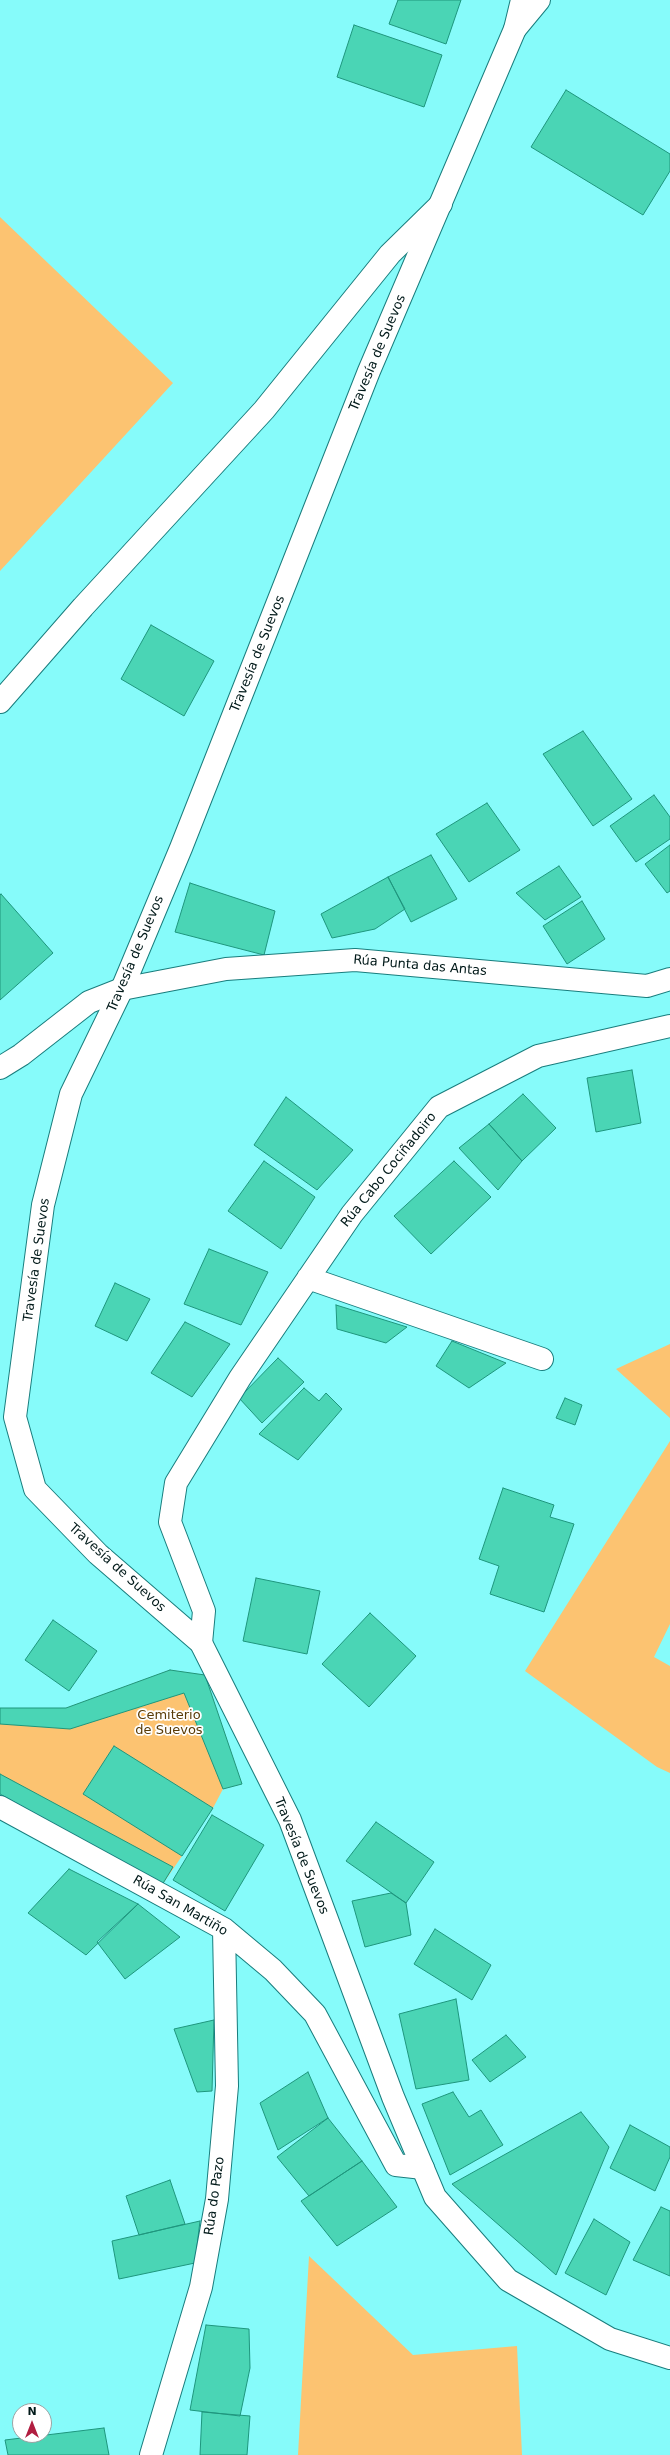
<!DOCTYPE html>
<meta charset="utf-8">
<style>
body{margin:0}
#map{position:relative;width:670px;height:2455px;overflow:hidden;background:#86fbfa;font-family:"DejaVu Sans",sans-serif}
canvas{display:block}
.north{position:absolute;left:12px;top:2403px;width:40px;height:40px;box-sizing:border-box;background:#fff;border:1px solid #99a3a3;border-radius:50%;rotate:0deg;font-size:11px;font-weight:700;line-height:16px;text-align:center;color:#001919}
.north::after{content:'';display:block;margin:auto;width:14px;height:18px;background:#b11e41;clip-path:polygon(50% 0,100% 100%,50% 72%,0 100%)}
</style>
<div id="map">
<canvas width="670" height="2455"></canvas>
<div class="north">N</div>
</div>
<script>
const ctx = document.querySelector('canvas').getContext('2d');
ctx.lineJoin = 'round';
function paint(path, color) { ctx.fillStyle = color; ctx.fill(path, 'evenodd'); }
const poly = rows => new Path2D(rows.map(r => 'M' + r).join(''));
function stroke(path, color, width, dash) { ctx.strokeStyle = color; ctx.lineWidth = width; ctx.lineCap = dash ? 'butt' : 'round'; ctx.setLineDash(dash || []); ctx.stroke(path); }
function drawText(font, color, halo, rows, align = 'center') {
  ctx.font = font + ' "DejaVu Sans",sans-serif'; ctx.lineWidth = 3.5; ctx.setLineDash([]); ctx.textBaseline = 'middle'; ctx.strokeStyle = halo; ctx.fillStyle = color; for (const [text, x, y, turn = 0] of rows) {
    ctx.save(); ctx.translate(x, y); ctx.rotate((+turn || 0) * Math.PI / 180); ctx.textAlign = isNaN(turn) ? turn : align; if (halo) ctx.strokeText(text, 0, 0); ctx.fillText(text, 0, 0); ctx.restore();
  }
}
const green = poly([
 [0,217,173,383,0,571],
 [670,1344,670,1418,616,1369],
 [670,1441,670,1624,654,1657,670,1666,670,1773,657,1767,525,1671],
 [170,1670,205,1675,242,1784,223,1789,213,1808,177,1852,182,1856,162,1885,0,1794,0,1708,66,1708],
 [309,2256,413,2355,517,2346,522,2455,298,2455]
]);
const building = poly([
 [398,0,461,0,446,44,389,24,398,0],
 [354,25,442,55,424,107,337,77,354,25],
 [566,90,670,154,670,171,643,215,531,147,566,90],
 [151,625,214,661,184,716,121,679,151,625],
 [583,731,632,799,593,826,543,754,583,731],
 [654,795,670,817,670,839,636,862,610,826,654,795],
 [487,803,520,850,469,882,436,834,487,803],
 [670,845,670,891,667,893,645,864,670,845],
 [431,855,457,899,411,922,388,877,431,855],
 [559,866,581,897,545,920,516,893,559,866],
 [388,877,405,909,375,929,332,938,321,914,388,877],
 [190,883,275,911,264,955,175,932,190,883],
 [1,894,53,953,0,1000,0,895,1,894],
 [582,901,605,939,567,964,543,926,582,901],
 [632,1070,641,1123,596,1132,587,1078,632,1070],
 [523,1094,556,1128,522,1161,489,1124,523,1094],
 [286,1097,353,1150,317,1190,254,1145,286,1097],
 [489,1124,522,1161,498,1190,459,1148,489,1124],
 [264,1161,315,1197,281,1249,228,1211,264,1161],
 [454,1161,491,1197,431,1254,394,1216,454,1161],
 [209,1249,268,1272,241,1325,184,1304,209,1249],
 [115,1283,150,1299,127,1341,95,1326,115,1283],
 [336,1305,407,1327,386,1343,337,1329,336,1305],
 [185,1322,230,1344,192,1397,151,1373,185,1322],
 [452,1341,506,1363,469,1388,436,1366,452,1341],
 [278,1358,304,1382,262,1423,239,1398,278,1358],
 [304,1388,319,1401,326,1393,342,1409,298,1460,259,1434,304,1388],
 [565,1398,582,1405,575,1425,556,1418,565,1398],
 [503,1488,554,1505,550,1517,574,1524,544,1612,490,1594,499,1566,479,1559,503,1488],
 [256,1578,320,1591,307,1654,243,1641,256,1578],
 [370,1613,416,1656,369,1707,322,1664,370,1613],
 [53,1620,97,1651,69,1691,25,1660,53,1620],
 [170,1670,205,1675,242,1784,223,1789,184,1693,70,1729,0,1724,0,1708,66,1708,170,1670],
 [114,1746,213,1808,182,1856,83,1794,114,1746],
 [0,1774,173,1867,162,1885,0,1794,0,1774],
 [212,1815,264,1845,225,1911,173,1880,212,1815],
 [376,1822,434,1862,406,1903,346,1861,376,1822],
 [69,1869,138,1904,86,1955,28,1913,69,1869],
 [391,1893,406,1903,411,1935,365,1947,352,1901,391,1893],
 [138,1904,180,1937,125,1979,97,1942,138,1904],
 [435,1929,491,1965,472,2000,414,1964,435,1929],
 [456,1999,469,2080,416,2089,399,2014,456,1999],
 [214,2020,212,2091,197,2092,174,2029,214,2020],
 [506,2035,526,2057,490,2082,472,2060,506,2035],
 [308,2072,328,2118,278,2150,260,2103,308,2072],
 [453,2092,469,2117,481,2110,503,2145,450,2175,422,2104,453,2092],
 [581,2112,609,2147,556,2275,452,2184,581,2112],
 [328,2118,362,2161,309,2196,277,2157,328,2118],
 [630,2125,670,2147,670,2157,655,2191,610,2168,630,2125],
 [362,2161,397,2207,337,2246,301,2201,362,2161],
 [170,2180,185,2224,139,2235,126,2196,170,2180],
 [661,2207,670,2211,670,2276,633,2260,661,2207],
 [594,2219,630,2242,606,2295,565,2273,594,2219],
 [200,2221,195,2263,119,2279,112,2241,200,2221],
 [206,2325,249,2329,250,2368,240,2416,190,2410,206,2325],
 [202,2412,250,2416,247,2455,200,2455,202,2412],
 [104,2428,109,2455,8,2455,5,2440,104,2428]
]);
const street = poly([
 [515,29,539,0],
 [0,702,83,607,264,410,390,254,441,204],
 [0,1068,21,1055,89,1002,122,989,226,969,355,960,647,986,670,979],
 [308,1278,542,1359],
 [201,1643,204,1611,170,1522,176,1483,240,1378,352,1214,439,1107,538,1056,670,1026],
 [0,1807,224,1929,273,1970,315,2014,396,2165,423,2168],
 [151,2455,201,2287,217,2199,227,2086,224,1929]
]);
const secondary = poly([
 [522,0,515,29,369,371,181,848,122,989,71,1094,43,1205,15,1417,35,1489,98,1554,201,1643,290,1820,393,2097,435,2197,508,2280,610,2339,670,2358]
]);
const streetNames = [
 ["Travesía de Suevos",378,353,-67],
 ["Travesía de Suevos",258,654,-68],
 ["Travesía de Suevos",136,954,-67],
 ["Rúa Punta das Antas",420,966,5],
 ["Rúa Cabo Cociñadoiro",389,1170,-51],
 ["Travesía de Suevos",37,1260,-82],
 ["Travesía de Suevos",117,1568,42],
 ["Travesía de Suevos",301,1856,68],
 ["Rúa San Martiño",180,1906,30],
 ["Rúa do Pazo",215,2196,-82]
];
const parkNames = [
 ["Cemiterio",169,1716],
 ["de Suevos",169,1731]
];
paint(green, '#fcc371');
paint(building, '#4ad5b5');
stroke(building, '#1e967d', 1);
stroke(street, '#197d7d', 24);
stroke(secondary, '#197d7d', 24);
stroke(street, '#fff', 22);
stroke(secondary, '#fff', 22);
drawText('13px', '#001919', '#fff', streetNames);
drawText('13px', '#593b06', '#fff', parkNames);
</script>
